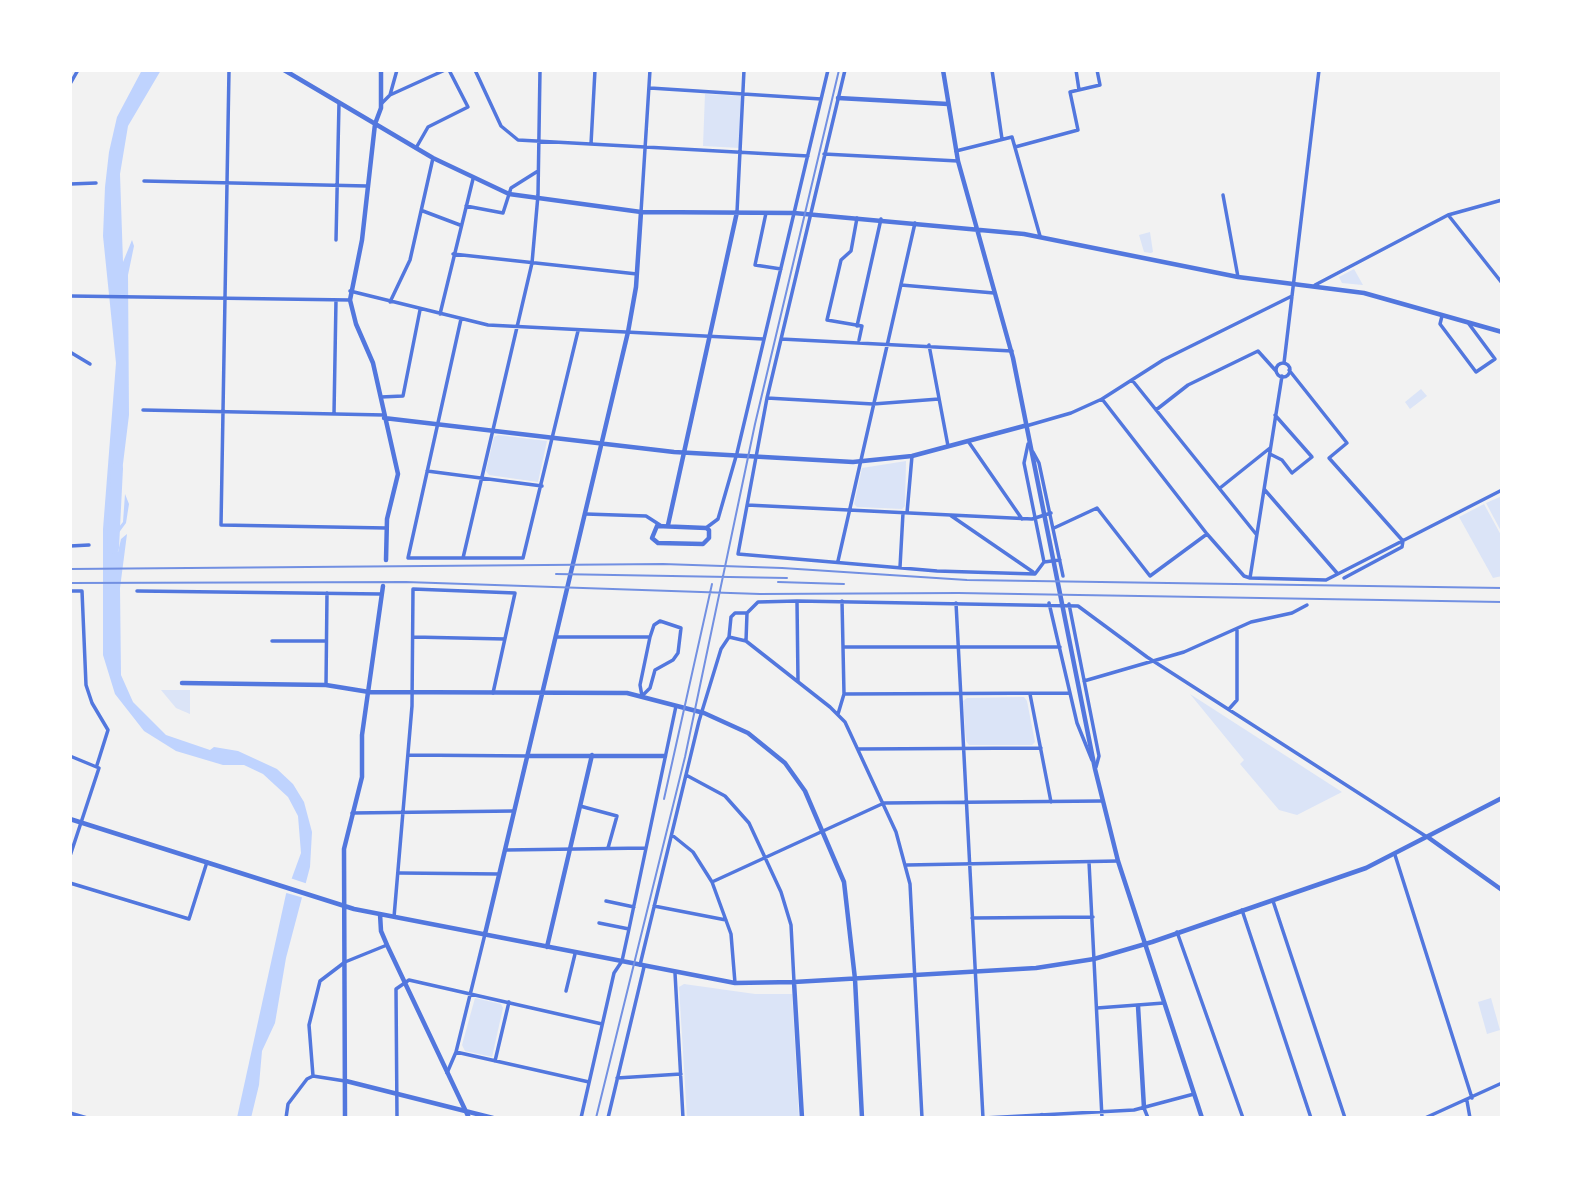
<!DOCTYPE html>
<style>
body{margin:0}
#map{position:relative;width:1572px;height:1188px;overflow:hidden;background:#f2f2f2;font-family:Rubik,sans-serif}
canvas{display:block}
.frame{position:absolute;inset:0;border:72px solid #fff;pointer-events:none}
</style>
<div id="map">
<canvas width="1572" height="1188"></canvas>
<div class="frame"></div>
</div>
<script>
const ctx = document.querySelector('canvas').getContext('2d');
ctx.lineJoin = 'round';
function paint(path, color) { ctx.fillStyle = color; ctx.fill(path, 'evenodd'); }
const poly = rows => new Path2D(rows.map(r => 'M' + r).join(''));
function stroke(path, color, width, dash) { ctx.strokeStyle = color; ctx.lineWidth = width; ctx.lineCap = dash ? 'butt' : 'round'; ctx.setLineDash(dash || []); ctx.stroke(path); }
const green = poly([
 [705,94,741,96,740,148,703,146],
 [1150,232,1153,252,1151,253,1144,252,1139,235],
 [1354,269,1363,285,1342,283,1339,277],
 [1421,389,1427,396,1410,409,1405,402],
 [498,435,547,441,538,482,489,475,486,471,494,437],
 [906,461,905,506,902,509,857,507,854,504,862,468],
 [1502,496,1502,533,1486,503],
 [1484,504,1502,537,1502,576,1493,578,1459,517],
 [161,690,190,690,190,714,176,708],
 [1190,694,1342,792,1297,815,1279,810,1240,764,1244,760],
 [1024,697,1027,701,1035,742,1032,745,969,745,966,741,963,701,967,698],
 [684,984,755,994,792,994,799,1118,687,1118,679,987],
 [475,998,501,1004,503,1008,492,1057,465,1051,462,1045],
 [1491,998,1500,1030,1487,1034,1478,1002]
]);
const water = poly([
 [142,70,161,70,128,126,120,174,123,262,132,240,134,246,128,275,129,415,121,480,113,489,114,533,123,522,125,494,129,504,126,523,118,534,115,548,118,552,121,539,127,534,120,588,121,675,133,702,166,735,210,750,214,747,238,751,277,769,293,784,304,802,312,832,310,867,286,958,275,1023,262,1051,259,1085,251,1118,237,1118,238,1113,286,894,301,853,298,816,288,797,263,774,244,765,223,765,176,751,144,731,115,694,103,655,103,529,116,363,103,236,105,187,109,152,117,117]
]);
const pier = poly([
 [290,878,308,884,304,898,283,892]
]);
const river = poly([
 [113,548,117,468]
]);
const minor = poly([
 [229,70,221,525,386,528],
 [475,70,501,126,518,140,808,156],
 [845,70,767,398,738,554,937,571,1035,574,1044,562,1060,560],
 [992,70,1002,139],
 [1076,70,1079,90],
 [70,84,78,70],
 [650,88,821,99],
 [390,95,397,70],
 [381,104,390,95,445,70],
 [591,144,595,70],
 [1015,147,1078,130,1070,92,1100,85,1097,70],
 [416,148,428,127,468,107,449,70],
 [956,151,1012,137,1040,236],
 [824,154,958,161],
 [144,181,367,186],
 [70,184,96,183],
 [1223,195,1238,277],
 [466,206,503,213,511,188,538,171],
 [423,211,460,225],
 [641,212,650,70],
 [737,212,744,70],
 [766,213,755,265,781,269],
 [1449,216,1502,283],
 [857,218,851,251,841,260,827,320,862,326,859,340],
 [336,240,339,103],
 [453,254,637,274],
 [901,285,994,293],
 [1315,285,1448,215,1502,200],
 [350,291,488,325,763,339],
 [70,296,350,300],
 [390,302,410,260,433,158],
 [440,314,473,179],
 [1442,316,1440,324,1476,372,1495,359,1469,324],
 [461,319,408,558,523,558,578,331],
 [857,326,881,219],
 [781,339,1012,351],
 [929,345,948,446],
 [70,352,90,364],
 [1284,363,1319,70],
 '1276 370a7 7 0 1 1 14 0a7 7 0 1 1-14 0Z',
 [1289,370,1347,443,1329,458,1403,541],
 [1132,380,1256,534],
 [381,397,403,396,420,310],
 [767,398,873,404,939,399],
 [1102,399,1207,534,1244,576,1250,578,1326,580,1502,490],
 [143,410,384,415],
 [1156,410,1188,385,1258,351,1276,371],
 [334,414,336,300],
 [1026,426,1071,413,1102,399,1163,360,1292,296],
 [968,441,1022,519],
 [1028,444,1024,463,1044,562],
 [1033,452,1039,463,1063,576],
 [1270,454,1282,460,1292,473,1312,457,1275,415],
 [427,471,542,486],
 [1220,488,1270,448],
 [1264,489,1337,573],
 [747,505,1032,519,1051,513],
 [907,513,912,456],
 [586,514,646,516,660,525],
 [950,515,1033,572],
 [706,528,718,519,737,453,828,70],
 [1054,528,1097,508,1150,576,1207,534],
 [70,546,89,545],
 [463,558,532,263,538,195,540,70],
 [838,561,915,223],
 [900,567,903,513],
 [1250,578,1282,376],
 [1344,578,1402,547,1403,541],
 [70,591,82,591,86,685,92,703,108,730,97,765],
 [137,591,381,594],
 [797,601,798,681],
 [956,603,983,1118],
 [1049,603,1077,723,1092,760],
 [1069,604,1099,756,1096,767],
 [660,621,681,628,678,653,673,660,655,670,650,688,642,696,640,685,650,637,654,625,660,621],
 [413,637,505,639],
 [556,637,650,637],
 [272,641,326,641],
 [746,641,747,613],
 [843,647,1060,647],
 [1084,681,1184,652,1251,622,1292,613,1307,605],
 [326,685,327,593],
 [844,694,1070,693],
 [1030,694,1051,802],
 [1229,709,1237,700,1237,629],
 [838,714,844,694,842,601],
 [859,749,1041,748],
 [408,755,529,756],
 [70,756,99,768,70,856],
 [686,775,725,796,749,823,781,892,791,925,794,982],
 [580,806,617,816,608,848],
 [352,813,514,811],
 [672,835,693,852,712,882,731,934,735,983],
 [506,850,646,848],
 [1395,855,1472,1098],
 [1089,862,1102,1118],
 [907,865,1118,861],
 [400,873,499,874],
 [712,882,884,803,1102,801],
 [70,883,189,919,207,862],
 [606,901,634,907],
 [1273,901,1345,1118],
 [654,906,726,920],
 [1242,910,1311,1118],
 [394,917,412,706,413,589,515,593,493,693],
 [972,918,1093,917],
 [599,923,629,929],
 [1177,932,1243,1118],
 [640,965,699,721,721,649,729,637],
 [675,973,683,1118],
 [566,991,575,954],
 [1097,1008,1164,1003],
 [456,1052,589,1082],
 [495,1061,509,1002],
 [447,1073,456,1052,485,934],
 [313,1076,309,1025,320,981,345,962,387,945],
 [617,1078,681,1074],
 [1467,1101,1470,1118],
 [1144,1108,1148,1118],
 [70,1113,87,1118],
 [286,1118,288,1104,307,1079,313,1076,345,1081],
 [397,1118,396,989,409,980,602,1024],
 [581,1118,614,973,622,961,629,929,676,706],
 [608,1118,644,967],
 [922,1118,910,884,896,832,845,722,830,707,746,641,729,637,731,617,735,613,747,613,758,602,797,601,1078,606,1147,657,1427,837],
 [984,1118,1134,1110,1194,1094],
 [1425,1118,1502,1083]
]);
const tertiary = poly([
 [284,70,433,158,509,194,641,212,794,213,1024,234,1238,277,1364,293,1502,332],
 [381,70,381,108,375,124,362,240,350,300,356,324,373,363,398,474,387,519,386,560],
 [943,70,958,161,1013,358,1095,769,1118,861,1202,1118],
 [838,98,948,104],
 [384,418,674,452,853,462,912,456,1024,426],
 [668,525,737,212],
 [657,526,706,528,709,530,709,538,703,544,658,543,652,538,657,526],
 [182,683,326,685,369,692,627,693,704,713,748,733,785,763,805,791,844,882,855,979,862,1118],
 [529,756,665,756],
 [70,819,354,909,735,983,794,982,1036,968,1094,959,1152,942,1366,868,1502,798],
 [1429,838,1502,890],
 [380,914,381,931,387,945,469,1118],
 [485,934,628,332,636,287,641,212],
 [547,947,592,755],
 [794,982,802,1118],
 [1138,1006,1144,1108],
 [346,1081,493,1118],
 [1042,1115,1042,1118],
 [345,1118,344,849,362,777,362,735,383,586]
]);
const rail = poly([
 [70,569,663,564,782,568,967,580,1502,588],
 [556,574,787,578],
 [778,582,844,584],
 [70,583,406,582,760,594,958,593,1502,602],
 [664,799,712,584],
 [596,1118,685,757,755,424,839,70]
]);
paint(green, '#dbe4f7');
paint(water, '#bfd3fe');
paint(pier, '#f2f2f2');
stroke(river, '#bfd3fe', 12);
stroke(minor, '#5277de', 3.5);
stroke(tertiary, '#5277de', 4.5);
stroke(rail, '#7290e2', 2);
</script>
